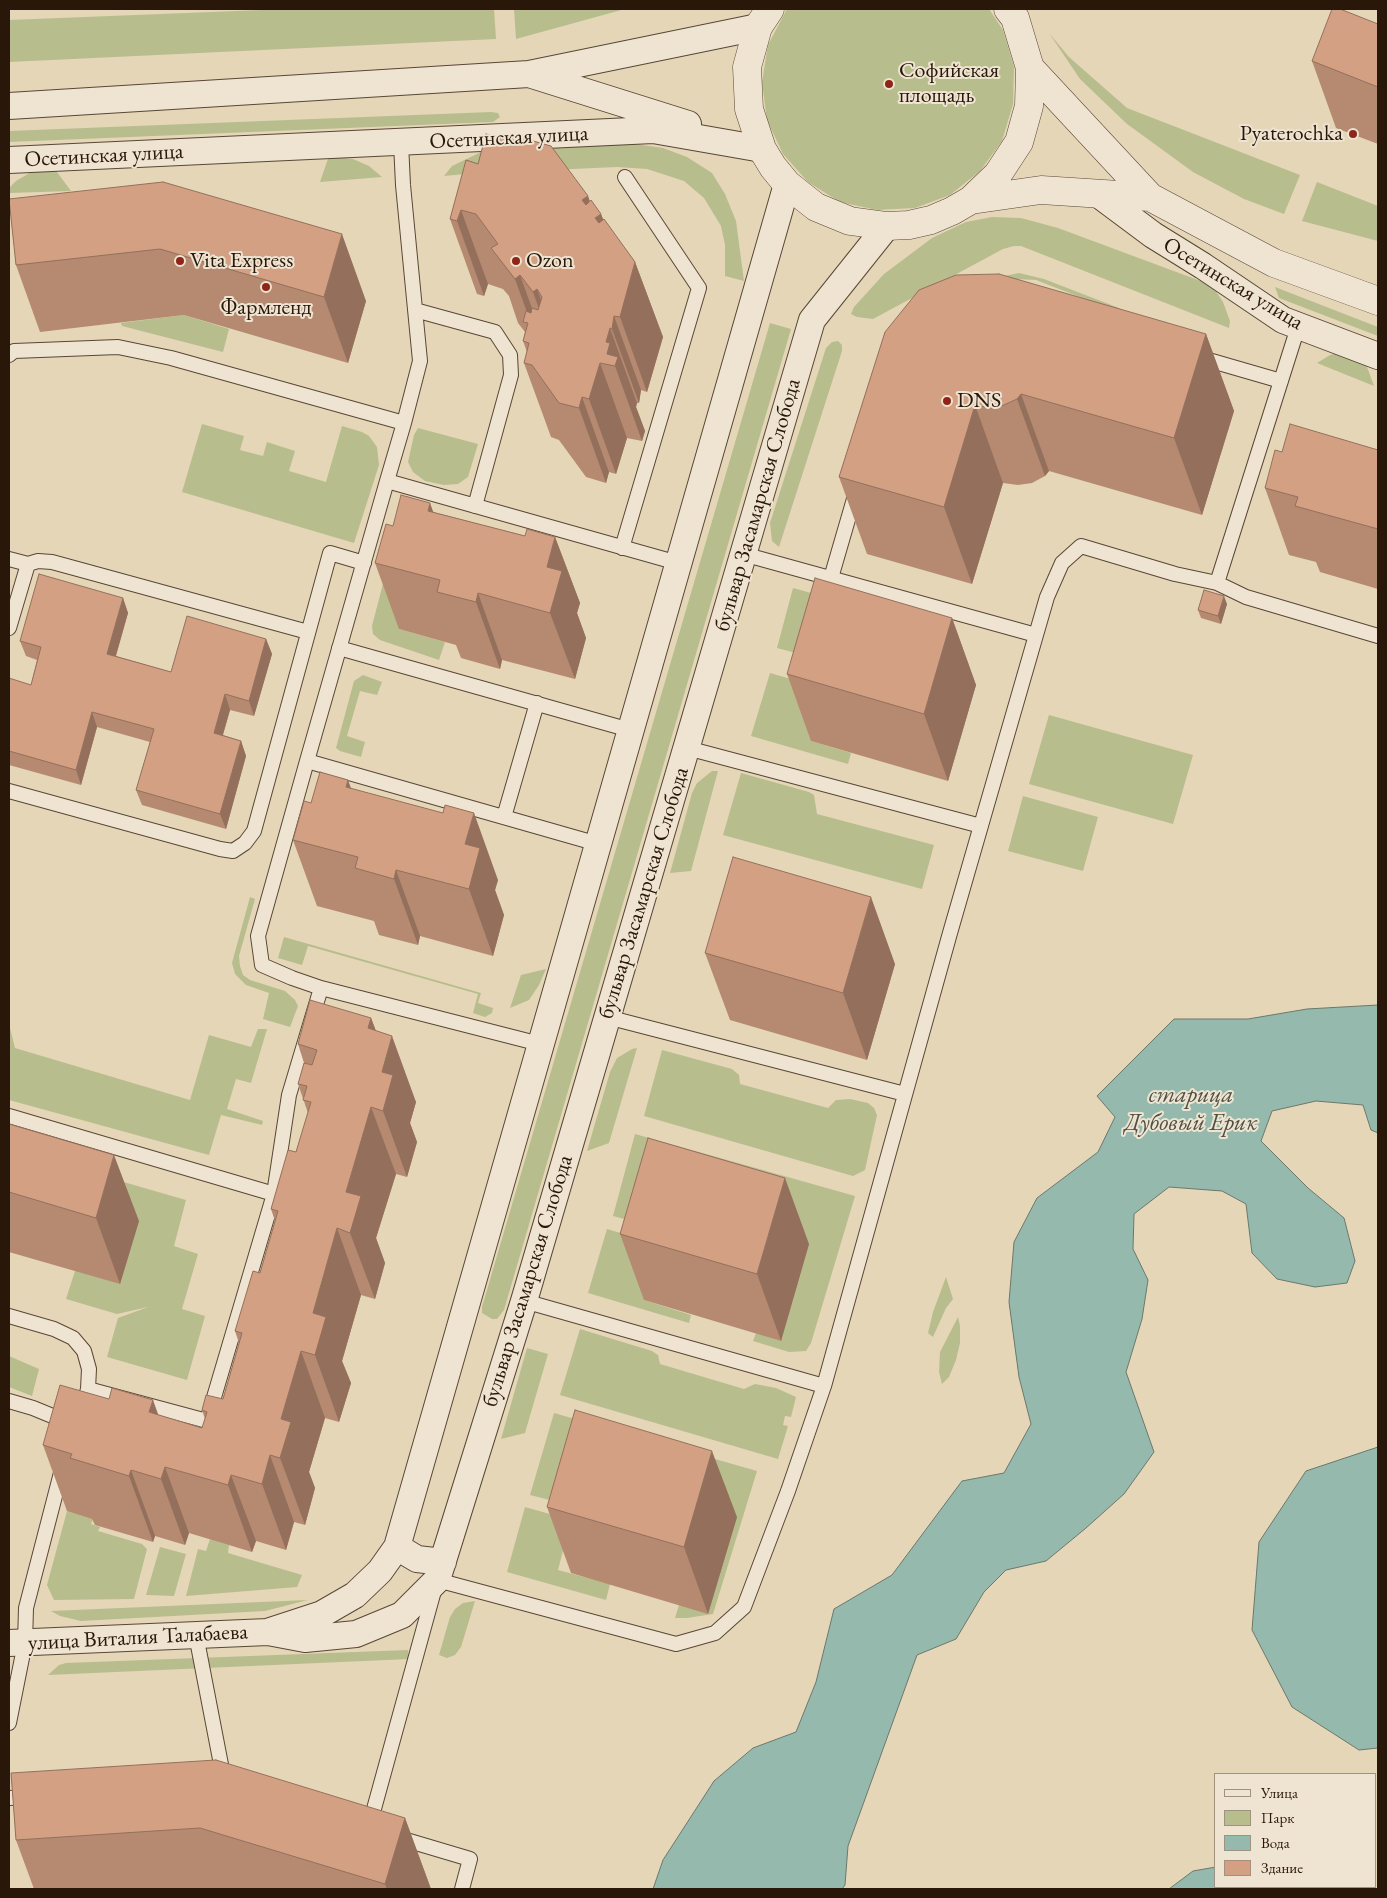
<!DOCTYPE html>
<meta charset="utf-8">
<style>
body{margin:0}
#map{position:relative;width:1387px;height:1898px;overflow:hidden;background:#e5d6b8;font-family:"EB Garamond",serif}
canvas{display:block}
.frame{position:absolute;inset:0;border:10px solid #29170a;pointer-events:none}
.legend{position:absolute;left:1214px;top:1773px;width:162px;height:115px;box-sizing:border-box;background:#eee4d1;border:1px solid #9f9281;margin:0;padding:6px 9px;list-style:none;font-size:15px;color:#29170a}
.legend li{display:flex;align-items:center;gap:10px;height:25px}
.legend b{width:25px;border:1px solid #9f9281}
</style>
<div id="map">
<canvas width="1387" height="1898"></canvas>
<div class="frame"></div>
<ul class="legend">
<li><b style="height:6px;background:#eee4d1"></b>Улица</li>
<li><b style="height:14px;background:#b8bd8d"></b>Парк</li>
<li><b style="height:14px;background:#96b9ad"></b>Вода</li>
<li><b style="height:14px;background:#d3a083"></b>Здание</li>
</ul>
</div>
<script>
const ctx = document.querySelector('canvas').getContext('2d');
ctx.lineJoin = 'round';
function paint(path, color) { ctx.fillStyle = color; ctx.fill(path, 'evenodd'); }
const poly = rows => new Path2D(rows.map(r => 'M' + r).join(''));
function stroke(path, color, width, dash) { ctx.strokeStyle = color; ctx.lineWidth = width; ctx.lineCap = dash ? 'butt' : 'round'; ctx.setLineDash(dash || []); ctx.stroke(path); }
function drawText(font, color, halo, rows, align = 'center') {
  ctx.font = font + ' "EB Garamond",serif'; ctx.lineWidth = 4; ctx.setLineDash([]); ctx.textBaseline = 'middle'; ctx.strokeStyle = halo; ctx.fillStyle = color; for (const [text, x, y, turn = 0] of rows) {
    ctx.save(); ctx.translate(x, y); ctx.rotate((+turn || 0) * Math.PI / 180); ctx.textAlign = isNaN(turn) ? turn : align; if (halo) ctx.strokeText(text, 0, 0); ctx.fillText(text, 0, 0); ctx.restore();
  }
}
const green = poly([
 [287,9,494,9,496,39,9,62,9,20],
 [514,9,625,9,516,39],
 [787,9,989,9,1003,30,1014,67,1013,104,1002,141,980,171,950,195,915,208,877,210,840,202,808,182,783,154,767,120,762,82,768,45],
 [1049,33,1069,57,1127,108,1300,175,1284,214,1244,199,1193,172,1127,124,1080,79],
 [491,112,498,113,500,117,493,122,9,142,9,131],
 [635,144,663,148,687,157,712,173,725,194,736,221,744,281,725,276,725,245,721,226,704,198,684,181,647,169,617,167,528,171,526,149],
 [483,151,507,170,444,176,452,166],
 [329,156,353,159,369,166,382,177,320,182],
 [54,168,71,191,9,193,9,188,16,181,33,171],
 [1317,182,1378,206,1378,241,1302,221],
 [992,217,1021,218,1058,228,1206,283,1215,290,1223,302,1230,321,1229,328,1021,246,1014,246,1003,249,873,319,857,317,851,314,854,307,884,274,932,238,966,222],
 [1019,273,1044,279,1119,308,1118,312,1036,280,995,278],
 [1275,287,1378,327,1378,336,1279,298],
 [184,315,229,329,223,352,122,326,121,323],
 [770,323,791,329,504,1310,497,1319,492,1319,482,1313,482,1307],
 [838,341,842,345,842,351,779,547,772,541,770,523,826,348,832,342],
 [1344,352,1363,356,1374,386,1317,363,1330,355],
 [202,424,244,436,240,450,263,456,267,442,295,451,289,471,326,482,342,426,362,432,369,436,377,447,379,465,354,543,182,492],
 [418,428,478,444,468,477,458,484,444,485,425,481,413,472,408,462,414,435],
 [402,510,399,629,445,642,439,660,380,640,373,634,372,626],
 [793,588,862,607,834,663,777,648],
 [770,673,826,689,811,741,851,753,848,764,751,736],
 [363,675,382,682,377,695,360,691,347,736,365,742,361,757,340,751,336,748,354,681],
 [1049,715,1193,755,1173,824,1029,784],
 [712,771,718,771,691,871,670,873,692,793,697,783],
 [741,773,809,792,814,795,817,814,934,845,922,889,723,835],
 [1023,796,1098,817,1083,871,1008,851],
 [250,897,255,899,239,956,240,966,243,975,250,980,285,991,295,1000,298,1006,290,1027,263,1019,269,993,246,985,235,974,232,963],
 [284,937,481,993,478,1003,493,1008,492,1013,485,1017,473,1013,478,994,308,946,302,965,278,958],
 [546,969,539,985,529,1000,510,1008,521,975],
 [9,1024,15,1048,190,1100,209,1035,251,1047,258,1029,267,1029,251,1083,236,1079,227,1109,263,1121,262,1125,221,1115,209,1155,9,1100],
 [637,1048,609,1143,587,1151,610,1072,617,1058,632,1049],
 [662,1050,732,1069,739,1075,740,1084,828,1108,836,1100,850,1099,868,1103,874,1108,877,1115,865,1170,853,1176,644,1116],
 [635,1134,855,1196,811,1343,806,1351,789,1352,753,1341,756,1333,781,1341,665,1230,613,1216],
 [9,1149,186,1200,174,1246,198,1254,182,1309,205,1316,187,1380,107,1357,118,1318,148,1307,117,1314,66,1299,75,1271],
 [607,1229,661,1245,644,1300,691,1315,689,1323,588,1293],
 [946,1277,953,1299,946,1308,933,1337,928,1333,933,1312],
 [958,1317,960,1326,960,1343,956,1360,949,1377,942,1384,939,1372,940,1352],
 [580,1329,652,1351,658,1355,660,1364,744,1389,755,1384,776,1388,796,1397,791,1417,785,1416,783,1425,788,1426,778,1459,560,1395],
 [527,1348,548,1354,525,1433,501,1439],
 [9,1356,39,1369,32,1396,9,1387],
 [554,1413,757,1471,713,1614,687,1618,675,1618,679,1605,589,1510,530,1495],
 [525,1507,571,1520,558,1570,610,1584,606,1600,507,1572],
 [67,1511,93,1519,91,1524,100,1527,98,1531,142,1544,147,1549,134,1599,54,1600,47,1585],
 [210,1539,229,1545,228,1553,302,1575,297,1587,186,1596,198,1549,206,1551],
 [160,1547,186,1554,174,1596,146,1595],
 [308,1600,265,1611,81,1621,60,1616,51,1611],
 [475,1601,461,1647,455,1655,447,1658,439,1655,450,1617,455,1609,463,1603],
 [408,1650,409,1659,48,1675,59,1665,66,1663]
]);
const water = poly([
 [1378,1005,1378,1133,1371,1130,1363,1105,1316,1101,1272,1111,1261,1141,1308,1188,1344,1218,1355,1261,1347,1283,1315,1287,1277,1279,1252,1253,1246,1204,1222,1191,1169,1187,1134,1214,1133,1249,1148,1280,1142,1319,1126,1372,1154,1452,1124,1494,1086,1528,1046,1561,1006,1570,984,1592,956,1639,917,1655,848,1846,845,1885,842,1889,653,1889,663,1860,714,1781,753,1748,796,1732,816,1682,834,1609,892,1575,962,1481,1004,1473,1031,1424,1019,1377,1009,1302,1014,1242,1037,1198,1098,1152,1115,1117,1097,1096,1174,1019,1248,1019,1307,1009,1378,1005],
 [1378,1447,1378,1748,1359,1750,1292,1707,1252,1630,1259,1542,1306,1471,1378,1447],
 [1216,1867,1216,1887,1314,1887,1317,1889,1169,1889,1193,1871,1216,1867]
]);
const service = poly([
 [401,143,403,185,420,361,404,423],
 [415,310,495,332,510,355,511,375,475,506],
 [1298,327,1217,583,1246,597,1378,636],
 [9,355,14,351,118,347,171,358,404,423,387,481],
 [1198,357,1281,381],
 [622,548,699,288,625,177],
 [9,559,28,564],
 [831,578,856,492],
 [9,628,28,564,38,561,52,562,308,632],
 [1036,635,1047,597,1062,563,1081,546,1175,574,1217,583],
 [339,648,630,730],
 [687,748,981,826],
 [9,791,220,849,233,851,245,843,254,831,330,553,364,563],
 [504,817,537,703],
 [598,844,307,761,387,481,678,563],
 [321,988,540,1044],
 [607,1017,905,1094],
 [9,1116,274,1194],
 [524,1301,824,1386],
 [9,1316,54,1329,73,1338,84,1351,89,1369,88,1389,86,1396],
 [88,1389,207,1421,274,1194,289,1095,321,988,292,978,262,965,258,936,307,761],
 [9,1401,33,1408,67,1422],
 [196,1635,224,1780],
 [9,1723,25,1643,26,1608,62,1469],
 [9,1798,32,1797],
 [369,1827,437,1580,676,1644,715,1633,744,1607,788,1491,824,1386,950,933,1036,635,743,554],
 [396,1837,470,1859,462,1889]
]);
const minor = poly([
 [532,75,688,124],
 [9,106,529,74,758,27],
 [9,160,653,130,762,149],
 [1098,194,1153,235,1203,266,1283,320,1378,356],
 [397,1547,417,1559,443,1562],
 [270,1631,322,1614,355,1595,380,1571,397,1547,787,184],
 [9,1643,268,1632,305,1639,356,1634,402,1615,437,1580,524,1301,812,320,887,226]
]);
const tertiary = poly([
 [770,9,758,27,747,67,749,109,762,149,773,167,787,184,816,207,850,221,887,226,909,225,931,220,952,211,971,200,998,174,1019,142,1029,106,1030,68,1015,18,1008,9],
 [1030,68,1150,197,1274,263,1378,301],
 [971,200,1041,190,1150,197]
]);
const wall = poly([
 [1378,24,1378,144,1336,128,1312,61],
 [466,160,588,196,590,202,601,214,603,219,635,262,663,337,647,392,641,390,639,403,637,403,636,407,645,431,642,441,627,438,616,474,609,472,606,483,586,477,559,440,551,437,524,363,527,352,523,341,525,332,518,323,509,296,503,289,488,284,484,296,477,294,450,219],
 [9,199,366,301,348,363,184,315,40,332,16,265],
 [885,332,1206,334,1234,411,1202,515,1049,471,1045,476,1032,483,1018,485,1003,483,972,584,867,554,839,477],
 [1378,450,1378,589,1320,572,1316,562,1289,555,1265,488,1282,452],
 [433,512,525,536,555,537,580,603,577,613,586,638,575,679,502,660,500,669,461,658,456,645,399,629,375,563,393,526],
 [123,598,128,613,116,656,171,672,266,639,272,654,254,716,230,710,223,735,241,741,246,756,226,829,142,805,136,790,150,742,97,727,81,785,9,765,9,681,31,685,37,660,26,656,20,641],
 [1227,604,1221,624,1201,618,1198,610],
 [952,618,976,685,948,781,811,741,787,674],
 [351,788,498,880,495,890,504,915,493,956,420,936,418,945,379,935,374,921,317,906,293,840,311,803],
 [705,953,895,964,867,1060,730,1020],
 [371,1018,376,1031,416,1102,410,1123,417,1142,407,1177,396,1174,376,1238,385,1263,375,1299,361,1295,342,1361,351,1383,339,1422,325,1418,309,1472,315,1488,305,1525,294,1522,286,1550,256,1541,252,1552,189,1533,185,1545,155,1536,153,1542,95,1525,92,1519,67,1511,43,1445,158,1415,202,1428,205,1419,202,1410,223,1399,239,1343,235,1331,260,1273,275,1221,271,1209,296,1152,308,1113,298,1084,304,1063,298,1044],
 [9,1124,139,1221,120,1284,9,1252],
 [620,1234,809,1244,781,1341,644,1300],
 [547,1507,737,1517,708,1614,571,1573],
 [11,1773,405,1818,431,1889,34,1889,16,1840]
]);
const shadedWall = poly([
 [588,196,595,218,601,214,628,288,635,262,663,337,647,392,620,317,582,200],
 [461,210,488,284,484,296,457,221],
 [342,234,366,301,348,363,324,297],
 [520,275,547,350,542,354,515,279],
 [537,289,564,364,560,367,533,292],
 [614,316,641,390,639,403,612,329],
 [610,328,637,403,636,407,645,431,642,441,615,366,607,354,606,342],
 [1206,334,1234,411,1202,515,1174,438],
 [600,363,627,438,616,474,589,399],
 [1021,394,1049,471,1045,476,1017,399],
 [582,397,609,472,606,483,579,408],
 [975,405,1003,483,972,584,944,507],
 [430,503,454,569,428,511],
 [555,537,580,603,577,613,586,638,575,679,550,613,547,567],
 [478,593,502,660,500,669,476,602],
 [1224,596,1227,604,1221,624,1218,616],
 [123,598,128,613,112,669,107,654],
 [952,618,976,685,948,781,924,714],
 [266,639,272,654,254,716,249,701],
 [225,694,230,710,219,748,214,733],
 [92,712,97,727,81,785,76,770],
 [241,741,246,756,226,829,220,814],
 [348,780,372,846,346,787],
 [474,813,498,880,495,890,504,915,493,956,469,889,465,844],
 [396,870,420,936,418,945,394,879],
 [871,897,895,964,867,1060,843,993],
 [371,1018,386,1058,392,1036,416,1102,410,1123,417,1142,407,1177,383,1111,382,1072,368,1028],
 [371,1107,396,1174,376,1238,385,1263,375,1299,350,1233,346,1192],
 [114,1155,139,1221,120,1284,96,1218],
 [785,1178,809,1244,781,1341,757,1274],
 [337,1228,361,1295,342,1361,351,1383,339,1422,315,1355,313,1313],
 [301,1351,325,1418,309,1472,315,1488,305,1525,280,1458,281,1419],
 [153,1400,177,1467,149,1412],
 [712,1451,737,1517,708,1614,684,1547],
 [270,1455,294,1522,286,1550,262,1484],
 [165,1467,189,1533,185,1545,161,1479],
 [131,1470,155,1536,153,1542,129,1476],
 [231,1475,256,1541,252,1552,228,1485],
 [405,1818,431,1889,387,1889,385,1884]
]);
const building = poly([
 [1332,9,1340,9,1378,24,1378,87,1312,61,1332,9],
 [486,134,510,141,512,135,551,146,588,196,582,200,586,205,591,200,601,214,595,218,599,223,604,219,635,262,620,317,614,316,612,329,610,328,606,342,610,343,607,354,618,357,615,366,600,363,589,399,582,397,579,408,559,403,532,365,524,363,529,343,523,341,528,323,523,322,526,311,531,313,532,308,538,310,542,297,537,289,533,292,520,275,515,279,491,248,498,244,476,214,461,210,457,221,450,219,466,160,478,164,486,134],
 [163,182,342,234,324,297,160,249,16,265,9,199,163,182],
 [999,274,1206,334,1174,438,1021,394,1017,399,1004,405,990,408,975,405,944,507,839,477,885,332,919,290,956,275,999,274],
 [1290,424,1378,450,1378,529,1295,506,1298,497,1265,488,1275,450,1282,452,1290,424],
 [401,495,430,503,428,511,525,536,527,529,555,537,547,567,562,571,550,613,478,593,476,602,437,592,440,580,375,563,386,524,393,526,401,495],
 [39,574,123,598,107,654,171,672,187,616,266,639,249,701,225,694,214,733,241,741,220,814,136,790,154,729,92,712,76,770,9,751,9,678,31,685,41,647,20,641,39,574],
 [815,578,952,618,924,714,787,674,815,578],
 [1204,590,1224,596,1218,616,1198,610,1204,590],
 [320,772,348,780,346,787,443,813,445,805,474,813,465,844,480,848,469,889,396,870,394,879,355,868,358,857,293,840,304,801,311,803,320,772],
 [733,857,871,897,843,993,705,953,733,857],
 [310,1000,371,1018,368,1028,392,1036,382,1072,393,1075,383,1111,371,1107,346,1192,361,1196,350,1233,337,1228,313,1313,326,1317,315,1355,301,1351,281,1419,291,1422,280,1458,270,1455,262,1484,231,1475,228,1485,165,1467,161,1479,131,1470,129,1476,70,1458,72,1454,43,1445,60,1385,109,1399,112,1388,153,1400,149,1412,202,1428,207,1412,202,1410,206,1395,223,1399,242,1333,235,1331,253,1271,260,1273,278,1211,271,1209,288,1150,296,1152,311,1102,303,1100,307,1086,298,1084,304,1063,312,1065,317,1050,298,1044,310,1000],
 [9,1124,114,1155,96,1218,9,1192,9,1124],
 [648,1138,785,1178,757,1274,620,1234,648,1138],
 [575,1410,712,1451,684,1547,547,1507,575,1410],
 [216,1760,405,1818,385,1884,200,1828,16,1840,11,1773,216,1760]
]);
const markers = [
 [889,84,5,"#8f2418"],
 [1353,134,5,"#8f2418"],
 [180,261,5,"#8f2418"],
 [516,261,5,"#8f2418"],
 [266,287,5,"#8f2418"],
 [947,401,5,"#8f2418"]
];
const poiNames = [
 ["Софийская",899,71],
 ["площадь",899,96],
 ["Pyaterochka",1343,134,"right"],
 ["Vita Express",190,261],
 ["Ozon",526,261],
 ["Фармленд",266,308,"center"],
 ["DNS",957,401]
];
const streetNames = [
 ["Осетинская улица",509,138,-3],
 ["Осетинская улица",104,156,-3],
 ["Осетинская улица",1233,284,31],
 ["бульвар Засамарская Слобода",758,505,-74],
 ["бульвар Засамарская Слобода",644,893,-73],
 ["бульвар Засамарская Слобода",528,1281,-73],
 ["улица Виталия Талабаева",138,1638,-3]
];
const waterNames = [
 ["старица",1191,1095],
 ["Дубовый Ерик",1191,1123]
];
paint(green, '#b8bd8d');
paint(water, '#96b9ad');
stroke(water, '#6a786c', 1);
stroke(service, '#584736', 16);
stroke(minor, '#584736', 28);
stroke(tertiary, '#584736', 29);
stroke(service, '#eee4d1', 14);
stroke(minor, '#eee4d1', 26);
stroke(tertiary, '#eee4d1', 28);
paint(wall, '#b58a71');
paint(shadedWall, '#94705c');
paint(building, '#d3a083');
stroke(building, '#94705c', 1);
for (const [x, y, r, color] of markers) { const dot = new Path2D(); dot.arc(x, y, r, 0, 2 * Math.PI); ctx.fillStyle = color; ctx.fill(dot); stroke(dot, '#eee4d1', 2); }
drawText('22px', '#29170a', '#eee4d1', poiNames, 'left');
drawText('22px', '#29170a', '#eee4d1', streetNames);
drawText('italic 24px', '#4f5043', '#eee4d1', waterNames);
</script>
